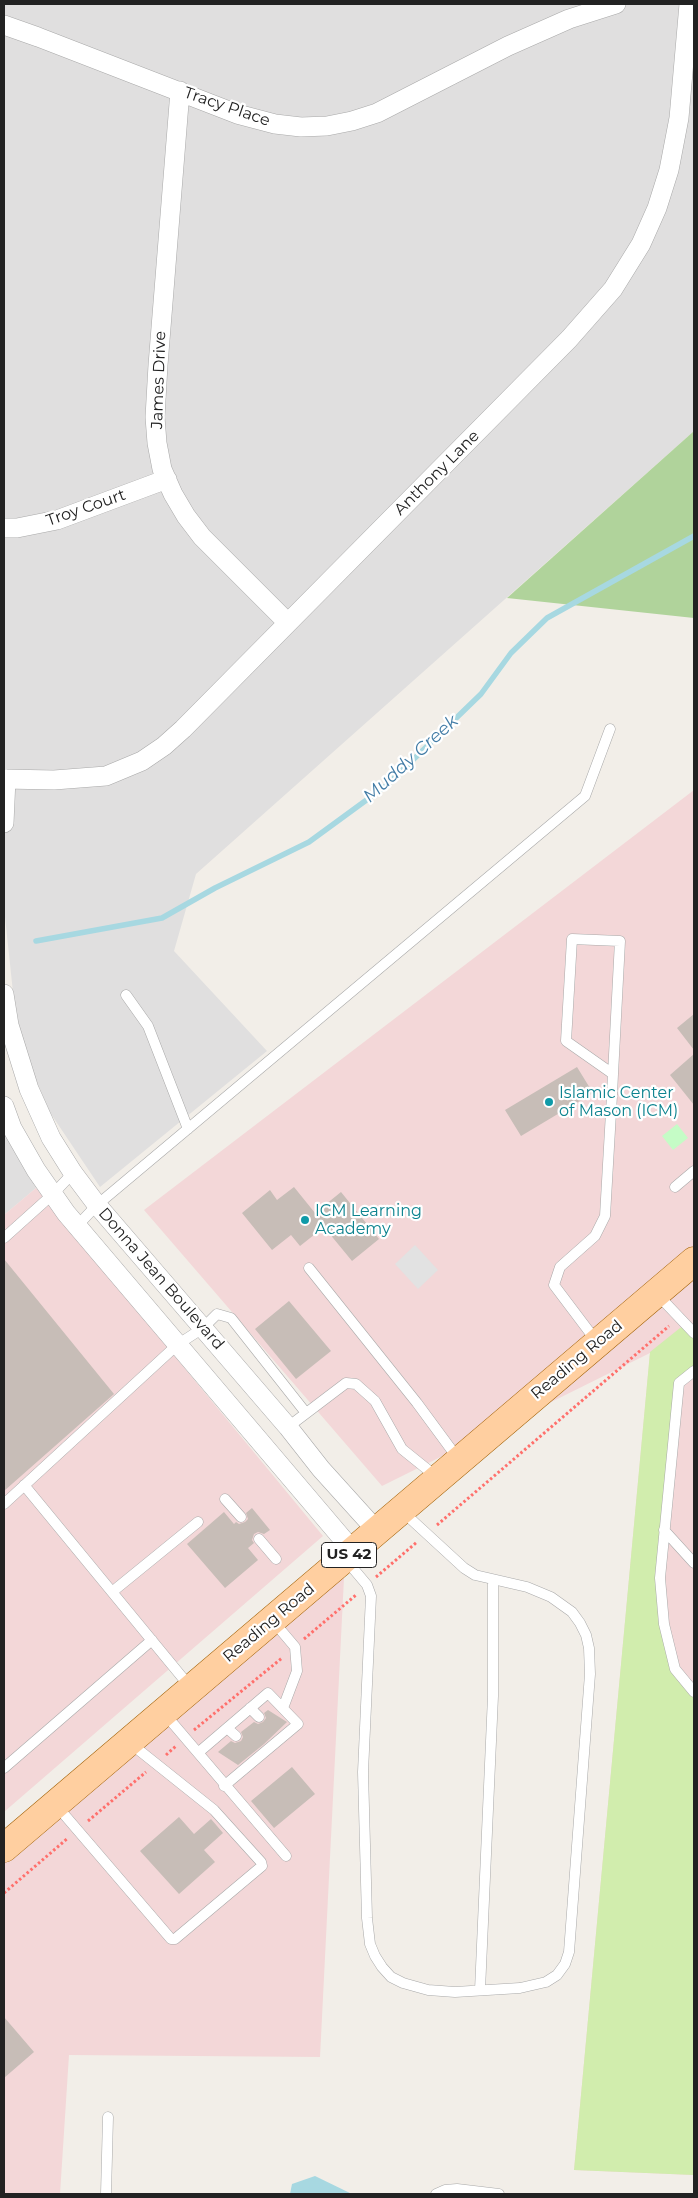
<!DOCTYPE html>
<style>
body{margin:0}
#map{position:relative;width:698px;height:2198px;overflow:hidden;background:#f2eee8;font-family:Montserrat,sans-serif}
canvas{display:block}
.frame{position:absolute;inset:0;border:5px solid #222;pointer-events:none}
</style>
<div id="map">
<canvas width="698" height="2198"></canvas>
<div class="frame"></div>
</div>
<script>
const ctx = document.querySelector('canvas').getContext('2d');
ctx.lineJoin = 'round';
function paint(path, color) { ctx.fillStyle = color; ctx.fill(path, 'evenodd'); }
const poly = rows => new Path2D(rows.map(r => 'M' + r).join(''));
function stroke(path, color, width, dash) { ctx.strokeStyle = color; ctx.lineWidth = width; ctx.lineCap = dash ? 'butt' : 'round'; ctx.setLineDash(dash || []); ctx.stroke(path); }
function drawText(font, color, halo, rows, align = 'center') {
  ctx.font = font + ' Montserrat,sans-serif'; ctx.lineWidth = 4.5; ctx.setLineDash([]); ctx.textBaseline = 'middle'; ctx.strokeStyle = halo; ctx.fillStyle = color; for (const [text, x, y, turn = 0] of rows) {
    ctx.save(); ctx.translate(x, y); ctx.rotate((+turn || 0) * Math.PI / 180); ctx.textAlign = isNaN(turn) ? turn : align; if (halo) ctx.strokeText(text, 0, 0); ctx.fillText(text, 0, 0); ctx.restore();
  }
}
const residential = poly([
 [4,4,694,4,694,431,196,874,174,951,267,1051,100,1187,49,1111,30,1065,15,1011,5,917,4,917],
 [4,1129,36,1188,4,1215]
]);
const commercial = poly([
 [694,790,694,2175,574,2170,650,1353,382,1486,144,1210],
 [36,1188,323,1536,4,1812,4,1215],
 [345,1558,320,2057,69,2055,60,2194,4,2194,4,1848]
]);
const grass = poly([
 [685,1324,694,1333,694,1371,679,1384,660,1578,675,1669,694,1692,694,2175,574,2170,650,1352]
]);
const forest = poly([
 [694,431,694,618,507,598]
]);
const park = poly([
 [677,1124,688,1138,673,1150,662,1136]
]);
const parking = poly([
 [415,1245,438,1270,418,1289,395,1264]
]);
const water = poly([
 [315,2176,352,2194,290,2194,292,2184]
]);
const stream = poly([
 [36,941,162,918,215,888,309,842,387,785,481,694,511,653,547,618,694,536]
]);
const building = poly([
 [694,1014,694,1050,677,1028],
 [694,1054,694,1105,670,1075],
 [577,1067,593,1093,521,1136,505,1110],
 [294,1187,315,1213,341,1192,379,1239,352,1261,324,1227,300,1246,291,1235,272,1250,242,1213,270,1190,277,1200],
 [4,1259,114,1394,4,1491],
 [289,1301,331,1351,296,1379,255,1329],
 [252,1508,270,1530,264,1534,258,1532,254,1534,252,1540,254,1543,248,1548,258,1560,225,1588,187,1544,224,1512,234,1524,236,1522,239,1524,245,1522,248,1519,246,1513],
 [268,1710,287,1722,264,1744,238,1765,218,1752,231,1741,235,1743,241,1741,243,1737,241,1732,254,1722,258,1724,263,1722,266,1718,264,1713],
 [292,1767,315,1794,274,1828,251,1801],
 [179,1817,194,1834,211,1819,223,1833,204,1850,215,1862,179,1894,140,1851],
 [4,2017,34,2052,4,2078]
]);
const path = poly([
 [437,1525,669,1326],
 [376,1577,417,1542],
 [304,1639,356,1595],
 [194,1730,282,1658],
 [166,1755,176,1746],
 [88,1821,146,1772],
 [4,1893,68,1838]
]);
const service = poly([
 [126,995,148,1026,188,1129],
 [675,1187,694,1171],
 [77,1226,97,1205,585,796,610,729],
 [4,1238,53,1194,73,1173],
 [309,1268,417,1403,459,1460],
 [657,1294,694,1333],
 [597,1342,554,1285,560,1267,595,1236,605,1216,612,1095,613,1074,620,941,572,939,566,1041,613,1074],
 [694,1371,679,1383,660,1578,664,1624,675,1669,694,1692],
 [288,1427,346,1383,356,1384,375,1401,402,1449,438,1478],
 [24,1485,191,1688],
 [225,1499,241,1517],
 [4,1504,177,1345,203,1328,217,1314,231,1318,306,1413],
 [664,1530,694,1563],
 [259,1539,276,1559],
 [346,1560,367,1585,371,1596,363,1772,367,1918,370,1944,375,1956,382,1967,391,1977,403,1983,428,1990,455,1992,520,1988,546,1982,557,1975,565,1964,569,1952,590,1674,589,1648,586,1635,580,1623,572,1612,551,1597,527,1587,475,1575,464,1568,402,1511],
 [112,1592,198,1522],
 [273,1621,295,1647,297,1671,283,1708],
 [250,1708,259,1717],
 [164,1713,286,1856],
 [227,1728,236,1736],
 [199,1752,268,1693,298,1724,224,1786],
 [4,1768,152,1640],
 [56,1805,171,1939,175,1939,262,1866,261,1862,214,1810,130,1743],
 [480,1990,493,1696,493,1580],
 [106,2194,108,2117],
 [436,2194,445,2190,457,2189,499,2194]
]);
const minor = poly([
 [4,25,38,37,237,114,275,124,301,127,327,126,352,121,377,113,508,46,569,19,616,4],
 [180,91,158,365,155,417,157,443,162,469,173,494,186,516,202,537,288,623],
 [4,528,17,528,57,520,167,479],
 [4,779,54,780,106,776,142,761,164,746,183,729,569,339,613,289,641,244,657,208,669,170,679,118,689,4],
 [4,823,6,779],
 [4,994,9,1025,29,1089,51,1138,73,1173,97,1205,288,1427,321,1469,377,1531],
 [4,1106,12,1128,36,1170,66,1213,353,1551]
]);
const primary = poly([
 [4,1848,694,1261]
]);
const markers = [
 [549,1102,5,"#0f9aa8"],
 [305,1220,5,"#0f9aa8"]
];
const shields = [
 [349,1555,55]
];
const shieldNames = [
 ["US 42",349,1555]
];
const streetNames = [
 ["Tracy Place",227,107,19],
 ["James Drive",159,380,-88],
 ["Anthony Lane",437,473,-45],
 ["Troy Court",86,508,-19],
 ["Donna Jean Boulevard",161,1279,49],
 ["Reading Road",577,1360,-40],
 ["Reading Road",269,1623,-40]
];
const cultureNames = [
 ["Islamic Center",559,1093],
 ["of Mason (ICM)",559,1111],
 ["ICM Learning",315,1211],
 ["Academy",315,1229]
];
const waterNames = [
 ["Muddy Creek",411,759,-42]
];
paint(residential, '#e0dfdf');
paint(commercial, '#f3d7d8');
paint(grass, '#d1edad');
paint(forest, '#b0d39b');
paint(park, '#c5fcc6');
paint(parking, '#e2e2e2');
paint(water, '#a7d8e1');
stroke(stream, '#a7d8e1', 5.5);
paint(building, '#c7bdb7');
stroke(service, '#a9a9a9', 11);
stroke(minor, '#a9a9a9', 20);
stroke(primary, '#9f5e00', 29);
stroke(path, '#ff706c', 3, [2.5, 2.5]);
stroke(service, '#fff', 10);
stroke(minor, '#fff', 19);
stroke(primary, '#ffcfa0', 28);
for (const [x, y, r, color] of markers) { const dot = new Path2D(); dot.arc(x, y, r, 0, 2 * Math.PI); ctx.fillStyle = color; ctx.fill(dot); stroke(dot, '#fff', 2); }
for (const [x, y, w] of shields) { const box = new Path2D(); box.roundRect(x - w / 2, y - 12.5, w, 25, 4); ctx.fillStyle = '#fff'; ctx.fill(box); stroke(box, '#222', 1); }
drawText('bold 15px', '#222', null, shieldNames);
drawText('16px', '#222', '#fff', streetNames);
drawText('16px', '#0d838f', '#fff', cultureNames, 'left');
drawText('italic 18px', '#427ca6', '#fff', waterNames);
</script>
